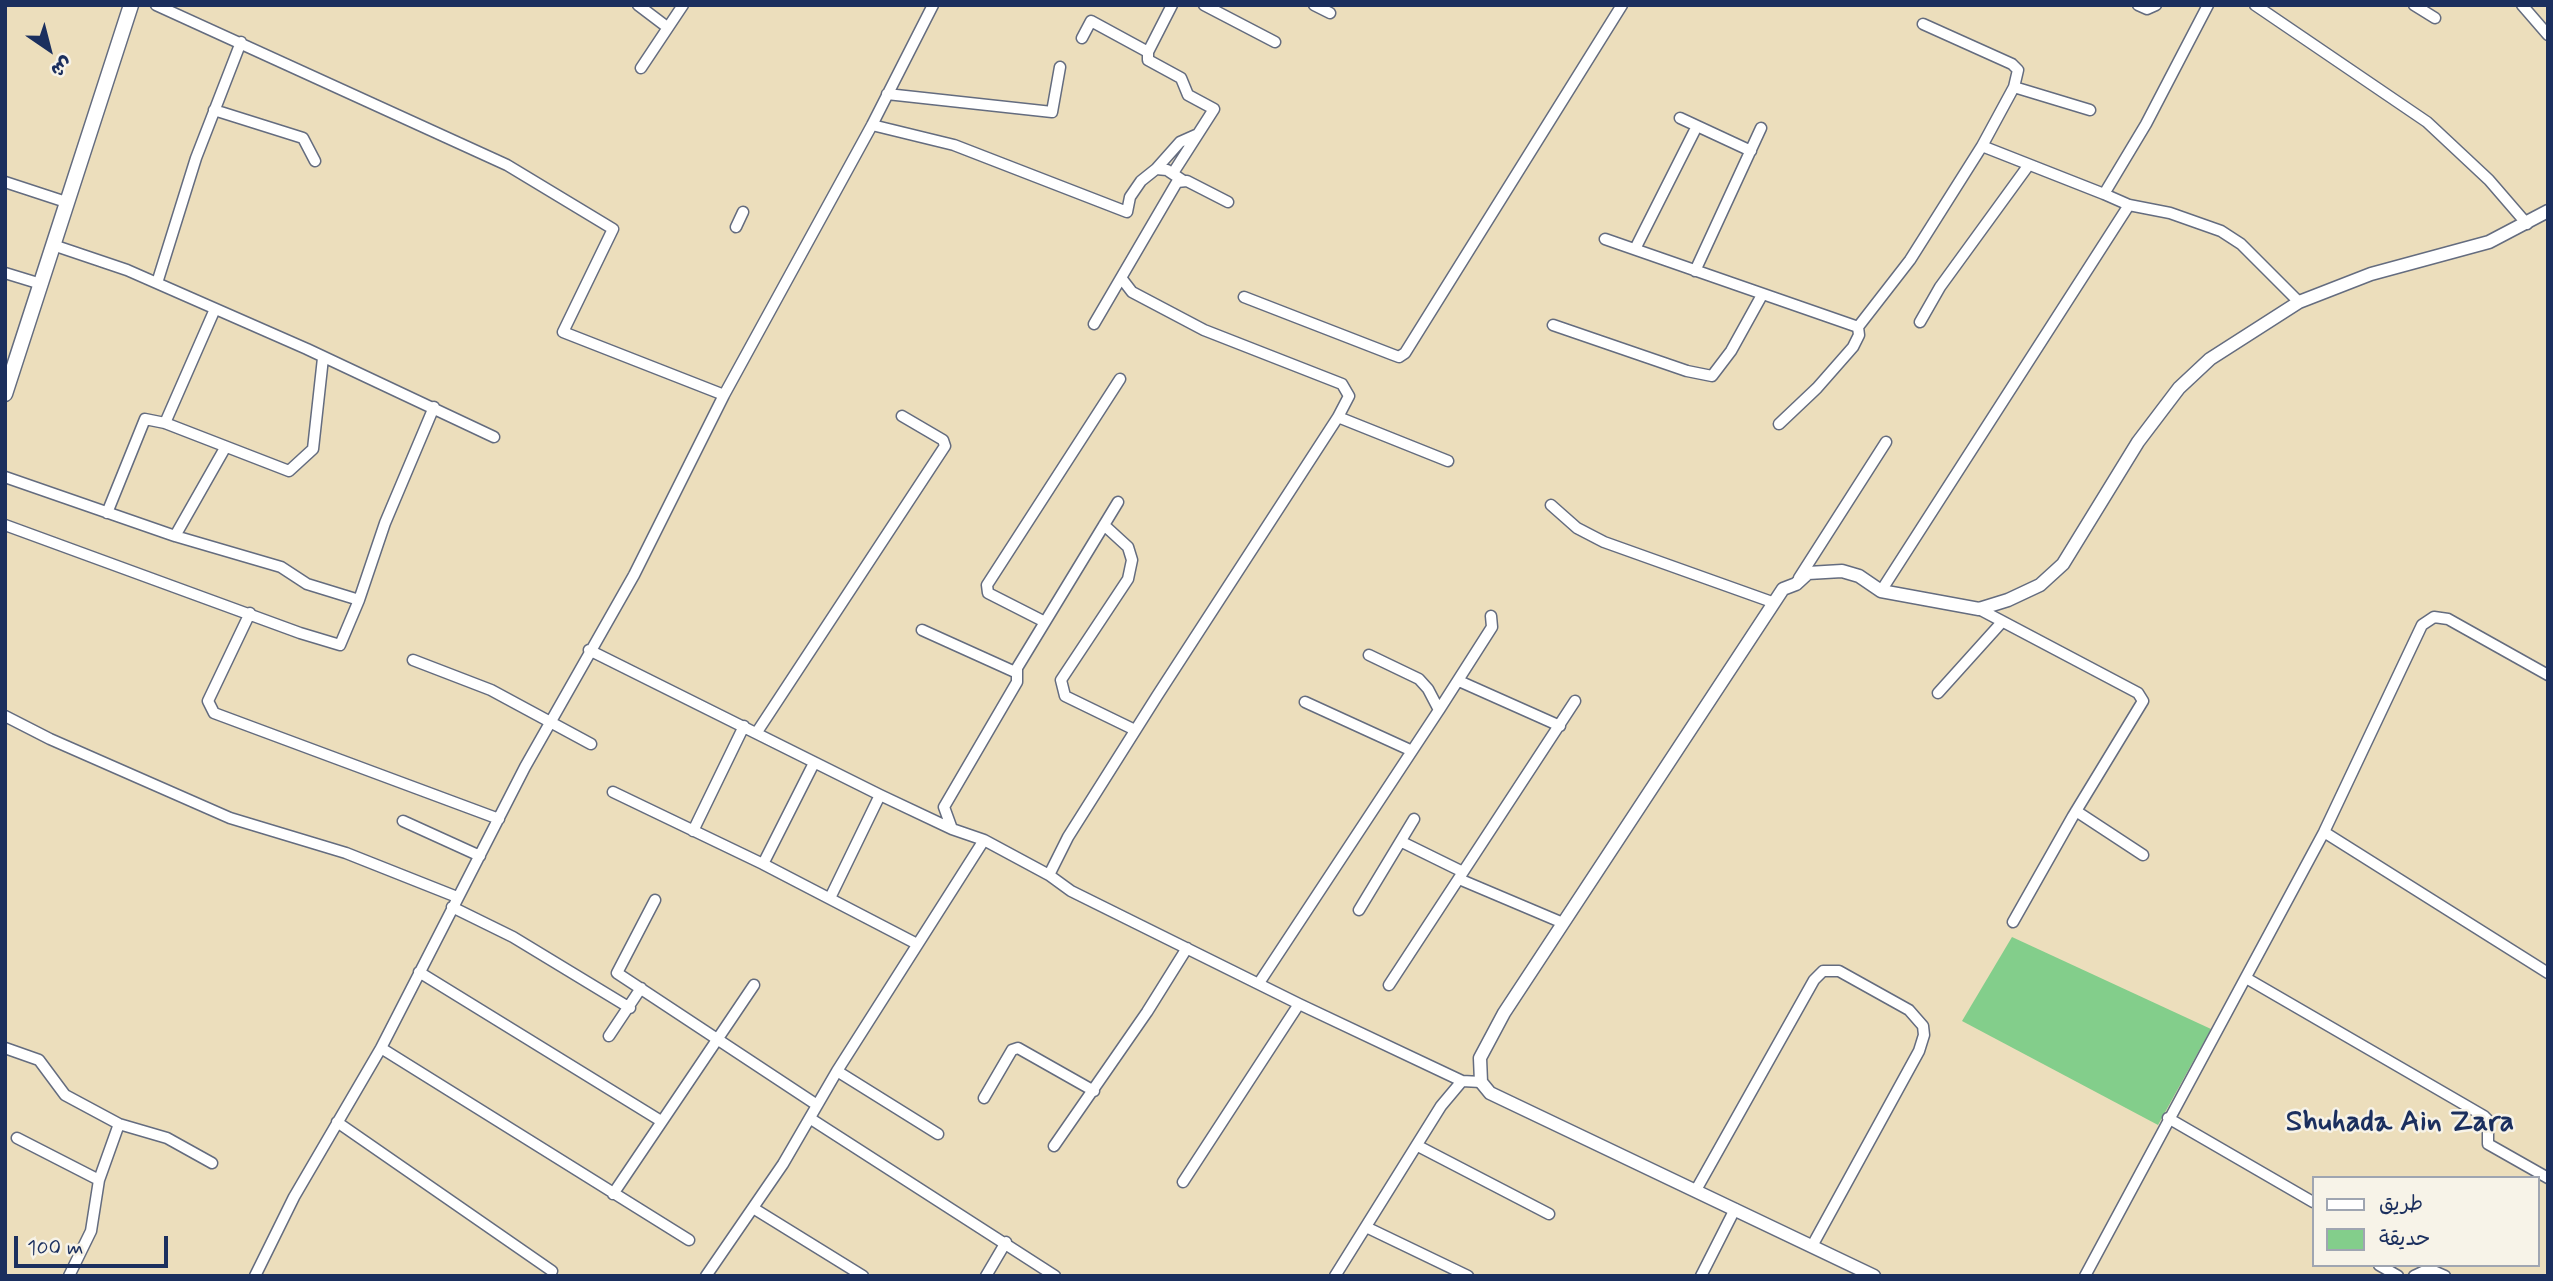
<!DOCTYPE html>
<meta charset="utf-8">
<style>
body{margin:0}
#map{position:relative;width:2553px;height:1281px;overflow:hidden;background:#ecdebc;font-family:Mynerve,"Playpen Sans Arabic",sans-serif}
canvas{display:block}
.frame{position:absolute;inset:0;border:7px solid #1b2f5e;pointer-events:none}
.legend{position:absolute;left:2312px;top:1176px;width:228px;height:91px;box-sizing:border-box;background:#f7f3e8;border:2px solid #9fa5b1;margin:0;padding:9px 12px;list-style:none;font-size:21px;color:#1b2f5e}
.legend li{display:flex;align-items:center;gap:14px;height:35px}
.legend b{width:35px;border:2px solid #9fa5b1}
.north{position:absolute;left:14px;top:14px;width:70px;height:70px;-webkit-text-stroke:5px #f7f3e8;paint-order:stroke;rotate:145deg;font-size:19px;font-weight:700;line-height:28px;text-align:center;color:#1b2f5e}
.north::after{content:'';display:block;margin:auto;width:24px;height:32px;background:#1b2f5e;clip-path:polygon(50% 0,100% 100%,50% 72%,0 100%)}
.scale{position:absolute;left:14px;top:1236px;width:154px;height:32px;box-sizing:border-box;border:4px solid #1b2f5e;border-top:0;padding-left:9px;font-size:21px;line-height:24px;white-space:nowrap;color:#1b2f5e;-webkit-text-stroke:5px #f7f3e8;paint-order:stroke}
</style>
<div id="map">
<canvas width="2553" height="1281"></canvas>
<div class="frame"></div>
<ul class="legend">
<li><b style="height:9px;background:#fff"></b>طريق</li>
<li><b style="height:19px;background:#83ce8b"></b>حديقة</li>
</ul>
<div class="north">ش</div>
<div class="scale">100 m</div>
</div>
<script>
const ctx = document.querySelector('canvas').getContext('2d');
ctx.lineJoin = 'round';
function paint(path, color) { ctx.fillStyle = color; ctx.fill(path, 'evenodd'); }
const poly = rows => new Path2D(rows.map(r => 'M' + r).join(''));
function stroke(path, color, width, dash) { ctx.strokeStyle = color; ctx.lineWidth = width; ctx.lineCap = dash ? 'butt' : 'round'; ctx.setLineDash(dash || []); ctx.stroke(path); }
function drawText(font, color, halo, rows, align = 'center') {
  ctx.font = font + ' Mynerve,sans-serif'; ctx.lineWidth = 5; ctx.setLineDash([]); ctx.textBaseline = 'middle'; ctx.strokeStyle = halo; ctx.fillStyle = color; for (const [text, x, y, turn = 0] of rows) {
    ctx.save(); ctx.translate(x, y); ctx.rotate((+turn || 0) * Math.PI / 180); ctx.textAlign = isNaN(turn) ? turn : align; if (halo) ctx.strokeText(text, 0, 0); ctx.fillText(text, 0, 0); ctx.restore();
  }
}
const green = poly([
 [2012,937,2211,1029,2158,1125,1962,1021]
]);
const minor = poly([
 [156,5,507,165,613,229,563,332,724,395],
 [638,5,667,27],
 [1172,5,1148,52,1148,60,1181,78,1188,95,1214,109,1173,173],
 [1204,5,1275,42],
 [1314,5,1330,13],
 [2138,5,2147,9,2156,5],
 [2208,5,2146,124,2104,194,2129,205,2170,213,2221,231,2241,244,2299,302],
 [2255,5,2427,122,2489,180,2527,224],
 [2414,5,2435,18],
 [2522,5,2548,35],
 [1923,24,2012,64,2018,70,2014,87,1982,146,2104,194],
 [1082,38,1091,21,1148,52],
 [641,68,683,5],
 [2014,87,2090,110],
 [887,94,1052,112,1060,67],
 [214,110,303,138,315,161],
 [1680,118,1751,151],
 [872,125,954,145,1127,212,1130,197,1141,181,1156,169,1167,170,1182,180],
 [1156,169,1180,142,1198,134],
 [5,182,66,202],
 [736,227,743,212],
 [1605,239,1858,327,1910,260,1982,146],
 [53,245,127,270,307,349,494,437],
 [1635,249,1697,126],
 [1695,271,1761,128],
 [5,273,41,284],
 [1122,279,1132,292,1204,330,1342,384,1349,396,1338,417],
 [157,283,196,158,241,42],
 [1244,297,1391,354,1399,357,1405,353,1622,5],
 [1920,322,1940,287,2028,166],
 [1094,324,1177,182,1187,181,1228,202],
 [1553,325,1687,371,1712,376,1731,351,1762,295],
 [165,423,215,309],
 [1779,424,1817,388,1853,347,1859,335,1858,327],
 [5,477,175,536,281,567,307,584,359,600,385,523,434,407],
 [1551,505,1577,528,1604,542,1772,602],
 [107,513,145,419,165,423,289,471,313,449,323,358],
 [5,525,300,633,340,645,359,600],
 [1104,525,1128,547,1132,560,1128,579,1061,680,1065,696,1135,730],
 [175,536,225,448],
 [1799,578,1886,442],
 [1881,591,2129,205],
 [1979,609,2138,693,2143,701,2073,816,2013,922],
 [250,613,208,701,214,713,499,819],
 [1045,622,988,593,987,585,1120,379],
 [922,630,1015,672],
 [589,650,880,795,952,829,984,840,1049,875,1071,891,1299,1004,1462,1081,1481,1082],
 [413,660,491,690,591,744],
 [1459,681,1560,726],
 [1938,693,2002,622],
 [1305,702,1410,750],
 [1439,710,1492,627,1491,616],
 [5,716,50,739,230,818,346,853,457,897],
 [757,732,945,446,943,440,902,416],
 [613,792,763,864,917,944],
 [2076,811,2143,855],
 [403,821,480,856],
 [952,829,944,807,1017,682,1017,668,1118,502],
 [693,831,744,726],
 [2324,832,2548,973],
 [1402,842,1463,872],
 [763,864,814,763],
 [1049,875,1068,837,1157,696,1338,417,1448,461],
 [1459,879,1563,923],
 [830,898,880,795],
 [655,900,617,973,817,1105],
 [452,907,513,937,630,1008],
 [1359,910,1414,819],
 [419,972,661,1121],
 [2246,978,2484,1116,2488,1120,2488,1144,2548,1178],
 [1259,983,1439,710,1428,689,1419,679,1369,655],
 [1389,985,1575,701],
 [609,1036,641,988],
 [5,1048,39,1060,65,1095,119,1124,167,1138,212,1163],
 [381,1048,689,1240],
 [837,1071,938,1134],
 [984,1098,1012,1050,1018,1048,1094,1091],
 [2168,1118,2313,1202],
 [811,1119,1055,1276],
 [337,1122,552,1271],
 [17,1138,99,1180],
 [1054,1146,1147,1012,1187,948],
 [1418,1146,1549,1214],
 [1183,1182,1299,1004],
 [1696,1190,1814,980,1823,971,1839,971,1909,1010,1923,1026,1924,1035,1919,1051,1812,1246],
 [613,1194,754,985],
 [753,1208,863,1276],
 [1366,1227,1468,1276],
 [2379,1265,2398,1276],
 [69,1276,91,1231,99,1180,119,1124],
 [255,1276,294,1197,381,1048,525,767,634,575,724,395,872,125,933,5],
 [706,1276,783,1164,837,1071,984,840],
 [986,1276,1006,1242],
 [1335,1276,1441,1106,1462,1081],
 [1701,1276,1735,1209],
 [2085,1276,2324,832,2422,625,2434,617,2448,619,2548,675],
 [2414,1276,2429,1269,2445,1276]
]);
const tertiary = poly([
 [1874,1276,1490,1093,1481,1082,1480,1058,1504,1013,1783,589,1796,584,1808,573,1842,571,1859,576,1881,591,1979,609,2008,600,2040,585,2063,564,2138,442,2179,388,2210,359,2299,302,2371,274,2489,242,2548,211]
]);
const secondary = poly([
 [5,394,131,5]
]);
const quarterNames = [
 ["Shuhada Ain Zara",2400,1124]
];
paint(green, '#83ce8b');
stroke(minor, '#646c7f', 13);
stroke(tertiary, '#646c7f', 15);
stroke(secondary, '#646c7f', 17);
stroke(minor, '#fff', 10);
stroke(tertiary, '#fff', 12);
stroke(secondary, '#fff', 14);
drawText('bold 30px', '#1b2f5e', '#f7f3e8', quarterNames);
</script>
